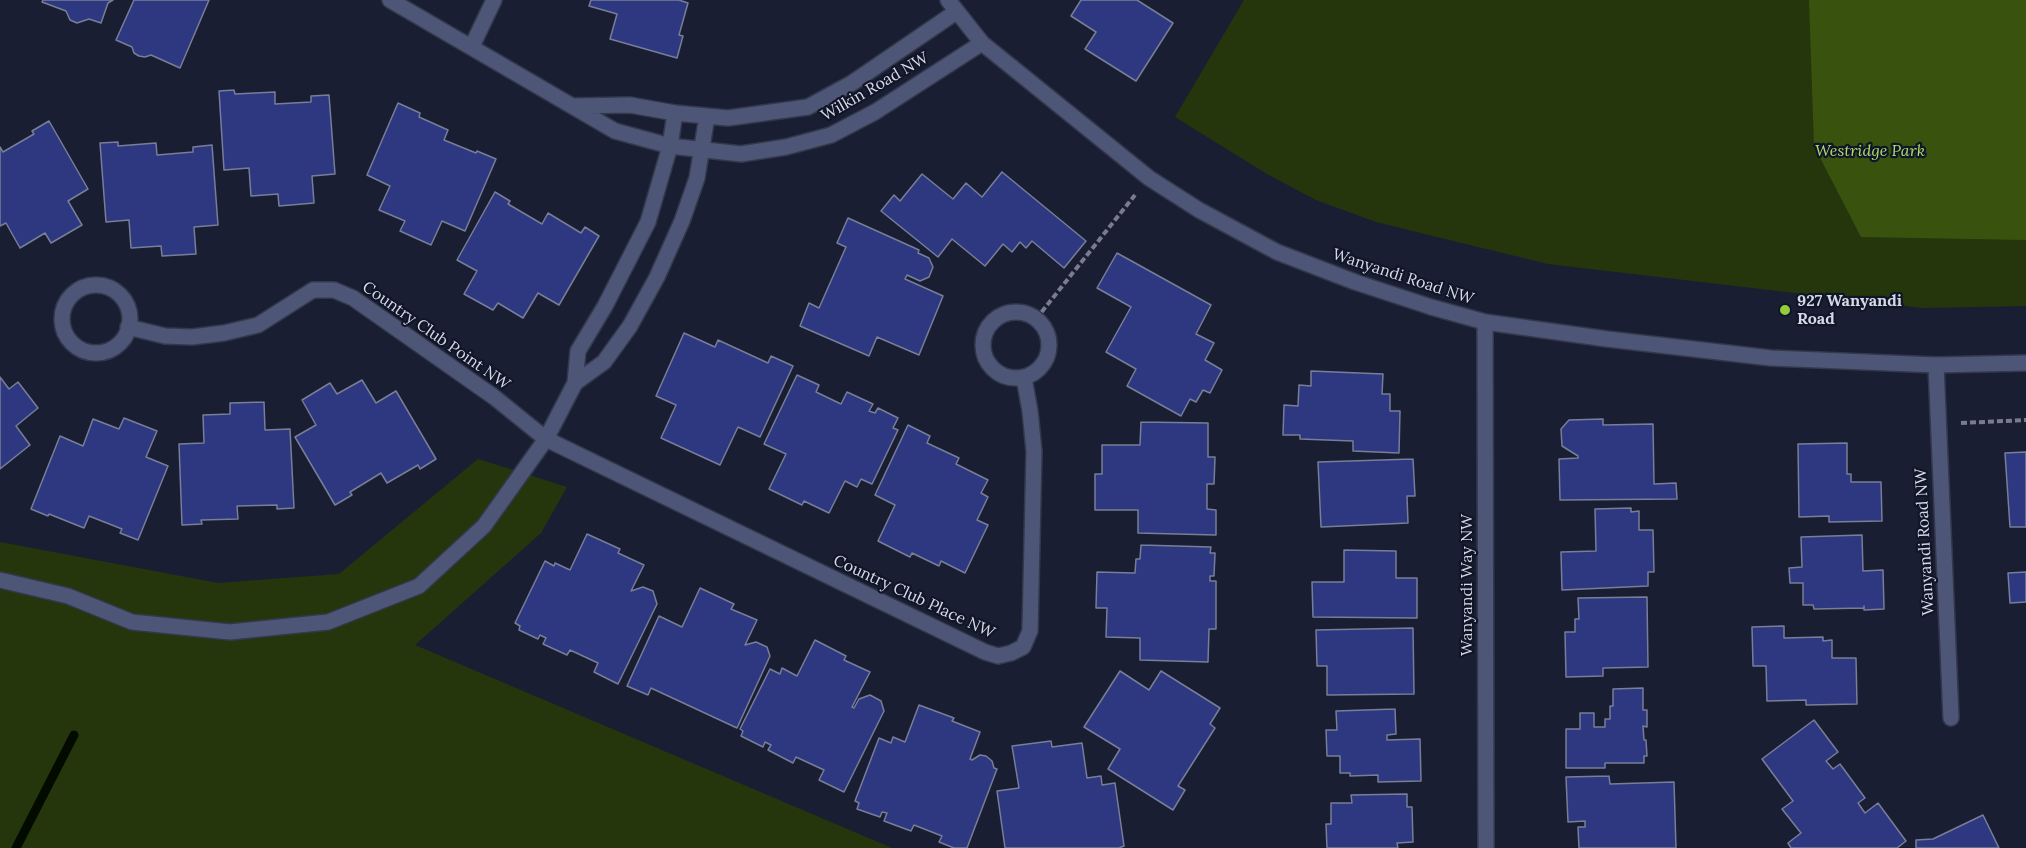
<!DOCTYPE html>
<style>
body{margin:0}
canvas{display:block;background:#191e32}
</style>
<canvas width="2026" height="848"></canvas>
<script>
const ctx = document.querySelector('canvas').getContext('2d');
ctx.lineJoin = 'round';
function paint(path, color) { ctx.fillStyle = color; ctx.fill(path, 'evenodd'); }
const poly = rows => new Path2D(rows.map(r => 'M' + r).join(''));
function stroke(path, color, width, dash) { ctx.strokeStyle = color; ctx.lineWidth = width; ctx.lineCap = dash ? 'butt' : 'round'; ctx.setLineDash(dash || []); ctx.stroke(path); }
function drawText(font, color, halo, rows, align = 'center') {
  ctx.font = font + ' Lora,serif'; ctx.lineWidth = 4.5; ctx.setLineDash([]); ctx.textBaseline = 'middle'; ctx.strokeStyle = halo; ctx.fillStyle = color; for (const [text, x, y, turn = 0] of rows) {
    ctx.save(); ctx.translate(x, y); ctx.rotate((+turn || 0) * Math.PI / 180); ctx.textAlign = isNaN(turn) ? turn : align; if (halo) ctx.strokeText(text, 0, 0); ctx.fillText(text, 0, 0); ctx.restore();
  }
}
const green = poly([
 [1244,0,2026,0,2026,306,1923,308,1548,264,1376,222,1316,200,1267,174,1175,117],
 [478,459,567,487,541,533,415,645,892,848,0,848,0,542,218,583,339,574]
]);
const forest = poly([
 [1809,0,2026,0,2026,240,1861,237,1814,146]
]);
const stream = poly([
 [16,848,74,735]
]);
const building = poly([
 [43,0,113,0,108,3,101,23,89,19,77,23,70,20,66,11,42,2,43,0],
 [134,0,209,0,180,68,151,55,145,57,139,56,134,53,132,47,116,40,134,0],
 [591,0,679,0,688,3,679,35,683,36,677,58,610,39,617,14,589,6,591,0],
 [1081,0,1137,0,1173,23,1136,81,1085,49,1096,32,1071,16,1081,0],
 [234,90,235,94,275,92,275,104,311,102,311,96,329,95,335,174,312,176,314,203,279,206,278,194,251,196,249,168,224,170,219,91,234,90],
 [398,103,420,113,419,117,448,130,444,140,476,153,477,151,496,159,465,231,442,221,431,245,400,231,405,221,379,210,390,186,367,175,398,103],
 [49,121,88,189,68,201,82,225,51,243,45,233,20,248,6,223,0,226,0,147,3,152,34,134,32,131,49,121],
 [118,142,118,146,156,143,157,155,193,152,193,147,212,145,218,225,194,227,196,254,162,256,161,246,131,248,129,220,106,222,100,143,118,142],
 [1002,172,1086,241,1064,268,1032,241,1026,248,1020,242,1012,252,1003,244,985,266,952,239,938,257,881,211,894,195,900,201,922,174,953,199,966,183,982,197,1002,172],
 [495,192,510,201,508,204,542,224,548,213,581,233,585,227,599,236,559,305,538,293,523,318,498,303,493,310,464,294,477,271,457,260,495,192],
 [848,218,919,250,918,253,929,258,933,267,929,277,920,281,907,275,905,279,943,296,919,355,877,337,869,356,800,326,809,303,819,308,846,247,837,243,848,218],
 [1117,253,1211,305,1196,334,1214,343,1205,360,1222,370,1210,393,1203,390,1196,402,1190,399,1181,416,1127,386,1136,369,1106,352,1131,307,1097,288,1117,253],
 [684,333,715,347,718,340,768,363,771,356,793,366,760,437,738,427,720,465,661,438,676,405,656,396,684,333],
 [1311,371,1383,374,1382,394,1390,394,1390,411,1400,411,1399,453,1353,451,1353,441,1300,439,1300,435,1283,435,1284,405,1298,406,1299,385,1311,386,1311,371],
 [797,375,819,385,816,392,841,404,847,392,873,404,869,411,875,413,878,408,898,418,893,428,898,430,872,484,861,479,857,487,845,481,829,513,804,501,802,505,769,489,786,454,764,444,797,375],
 [0,377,9,389,18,382,38,408,16,426,30,445,0,469,0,377],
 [362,380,376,403,396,391,436,459,420,469,418,465,387,483,381,473,350,492,352,495,335,505,295,437,316,425,302,400,330,383,337,394,362,380],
 [264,402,265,430,290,429,294,508,277,509,277,505,237,506,238,519,201,520,202,524,182,525,179,444,204,443,203,415,230,414,230,403,264,402],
 [124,418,157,431,146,457,168,466,138,540,120,533,122,529,89,516,84,528,49,514,48,516,31,509,60,436,83,446,93,419,119,429,124,418],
 [1603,419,1603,425,1653,424,1654,484,1676,483,1677,499,1560,500,1559,459,1578,458,1578,456,1562,446,1561,429,1569,420,1603,419],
 [1141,422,1208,423,1208,457,1215,457,1214,484,1207,484,1207,509,1216,510,1216,535,1138,533,1138,510,1095,510,1095,474,1102,474,1102,445,1140,445,1141,422],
 [908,425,930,436,927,443,959,458,956,464,988,480,981,493,988,497,977,520,988,525,965,573,941,561,939,566,912,553,910,557,878,541,895,505,875,495,908,425],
 [1847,443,1847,474,1851,474,1851,482,1881,482,1882,521,1829,522,1829,516,1799,517,1798,444,1847,443],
 [2026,452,2026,527,2010,527,2005,453,2026,452],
 [1413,459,1415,496,1407,496,1408,523,1321,527,1318,462,1413,459],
 [1631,508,1631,512,1639,511,1639,530,1653,530,1654,572,1648,572,1648,586,1562,590,1561,552,1596,551,1595,509,1631,508],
 [587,534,620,549,618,553,644,565,631,591,643,587,653,591,657,604,618,684,594,672,598,663,570,650,567,655,543,644,546,638,540,635,538,639,519,630,520,626,515,623,545,561,554,566,555,563,570,570,587,534],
 [1862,535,1863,571,1883,570,1884,609,1864,610,1864,606,1864,608,1814,609,1813,605,1803,605,1803,583,1790,583,1789,568,1802,567,1801,537,1862,535],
 [1141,545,1211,547,1210,553,1215,553,1214,576,1210,576,1210,581,1216,581,1216,629,1209,629,1208,662,1140,660,1140,638,1106,637,1107,608,1096,608,1097,572,1135,573,1136,559,1140,559,1141,545],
 [1344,550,1396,551,1396,578,1417,578,1417,618,1313,617,1312,582,1344,582,1344,550],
 [2026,572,2026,602,2010,603,2008,573,2026,572],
 [700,588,734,604,731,609,757,620,745,645,756,642,767,647,770,656,737,728,651,688,648,695,627,686,659,616,682,627,700,588],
 [1647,597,1648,667,1603,668,1603,676,1566,677,1565,632,1575,632,1575,619,1579,619,1578,598,1647,597],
 [1784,626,1784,638,1823,637,1823,641,1832,640,1832,658,1856,658,1857,704,1806,705,1806,700,1767,701,1766,666,1753,666,1752,627,1784,626],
 [1413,628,1414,694,1327,695,1327,666,1317,666,1316,630,1413,628],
 [815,640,846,656,844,660,870,672,852,707,854,708,859,699,870,695,881,701,884,711,844,792,819,780,824,770,796,757,793,763,768,750,771,745,765,742,763,747,741,736,743,731,740,729,770,669,780,674,782,668,797,676,815,640],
 [1120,671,1149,690,1161,671,1220,708,1210,724,1215,728,1178,786,1185,790,1173,810,1108,769,1120,749,1084,727,1120,671],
 [1643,688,1643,710,1647,710,1647,727,1643,726,1644,740,1646,740,1647,756,1644,756,1644,763,1605,763,1605,768,1566,768,1566,729,1580,729,1580,713,1594,713,1594,727,1605,727,1605,719,1610,719,1610,706,1613,706,1613,689,1643,688],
 [919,705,954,718,952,721,980,732,970,759,972,760,980,755,986,756,992,761,994,768,997,769,967,848,954,848,939,842,942,836,914,825,911,831,884,821,887,813,882,812,880,817,857,809,859,803,855,801,879,738,891,743,893,737,905,742,919,705],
 [1395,709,1396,734,1387,735,1387,740,1420,739,1421,781,1378,782,1378,775,1350,776,1350,773,1340,773,1340,756,1327,756,1326,730,1337,730,1336,711,1395,709],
 [1814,720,1838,752,1826,761,1833,769,1840,764,1865,798,1858,803,1865,813,1878,803,1906,841,1897,848,1791,848,1788,843,1801,833,1782,809,1793,801,1762,759,1814,720],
 [1051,741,1052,747,1082,743,1087,778,1101,776,1102,785,1115,783,1124,846,1119,848,1005,848,997,791,1019,788,1012,746,1051,741],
 [1609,776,1610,784,1674,782,1676,848,1579,848,1578,827,1585,827,1585,821,1568,822,1566,777,1609,776],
 [1407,794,1407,807,1412,807,1413,842,1397,843,1398,848,1327,848,1326,824,1331,824,1331,803,1352,803,1351,795,1407,794],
 [1983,815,1999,848,1916,848,1916,840,1933,839,1983,815]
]);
const path = poly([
 [1036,319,1135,195],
 [1961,423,2026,420]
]);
const minor = poly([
 [390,0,615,131,670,146,741,154,786,147,831,135,875,112,982,43],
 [472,46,494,0],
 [573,106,630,105,675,113,728,118,808,107,852,83,956,12],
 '62 319a34 34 0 1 1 68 0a34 34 0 1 1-68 0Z',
 '983 345a33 33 0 1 1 66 0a33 33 0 1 1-66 0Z',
 [1485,322,1486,848],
 [128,327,165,336,192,337,224,333,258,325,313,290,334,290,353,298,494,397,546,439,985,652,998,656,1011,653,1023,647,1030,631,1034,451,1030,411,1024,378],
 [1936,365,1951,718],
 [575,383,578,351,605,306,648,222,670,146,675,113],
 [0,580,68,596,132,622,230,632,328,622,419,586,484,526,546,439,575,383,604,362,630,326,657,277,682,221,697,178,707,116]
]);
const tertiary = poly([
 [948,0,982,43,1149,178,1199,210,1277,252,1355,282,1431,307,1485,322,1607,339,1771,358,1936,365,2026,363]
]);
const markers = [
 [1785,310,6,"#94cc3b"]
];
const streetNames = [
 ["Wilkin Road NW",875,87,-30],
 ["Wanyandi Road NW",1403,277,18],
 ["Country Club Point NW",436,336,35],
 ["Wanyandi Road NW",1925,542,-93],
 ["Wanyandi Way NW",1467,585,-90],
 ["Country Club Place NW",914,597,25]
];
const parkNames = [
 ["Westridge Park",1870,151]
];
const poiNames = [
 ["927 Wanyandi",1797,301],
 ["Road",1797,319]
];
paint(green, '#25360c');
paint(forest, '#39530f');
stroke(stream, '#030a00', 9);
paint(building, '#2d3880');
stroke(building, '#777e97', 1.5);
stroke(minor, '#33384b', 18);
stroke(tertiary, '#33384b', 18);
stroke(path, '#787c8d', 4, [6, 3]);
stroke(minor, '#4e5677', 15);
stroke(tertiary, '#4e5677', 15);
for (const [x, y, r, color] of markers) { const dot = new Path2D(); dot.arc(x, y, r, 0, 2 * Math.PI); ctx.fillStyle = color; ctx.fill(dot); stroke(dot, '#111528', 2); }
drawText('16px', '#d6dae8', '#111528', streetNames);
drawText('italic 16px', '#aede6e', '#111528', parkNames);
drawText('bold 16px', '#d6dae8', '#111528', poiNames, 'left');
</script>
